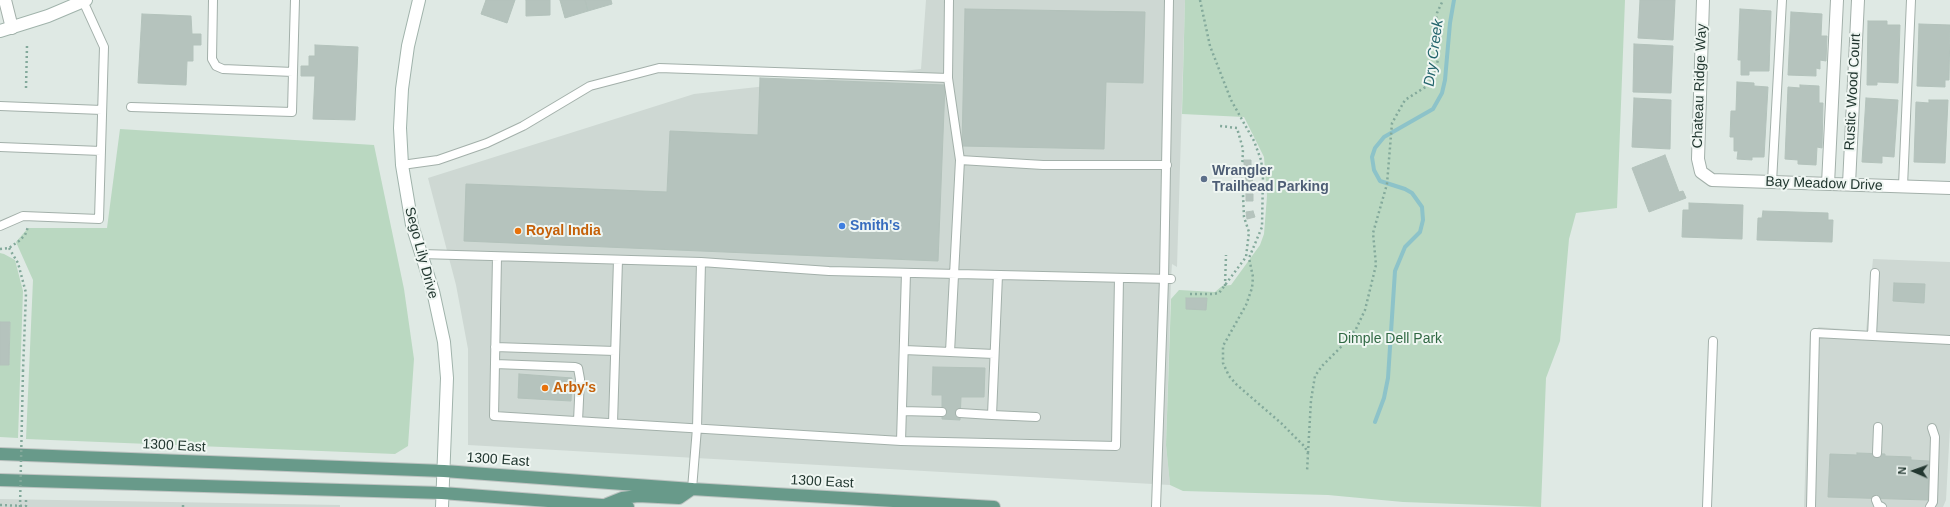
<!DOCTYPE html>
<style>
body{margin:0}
#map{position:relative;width:1950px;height:507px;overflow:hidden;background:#dfe9e4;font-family:Helvetica,sans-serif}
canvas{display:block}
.north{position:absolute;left:1894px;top:451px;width:40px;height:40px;-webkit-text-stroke:3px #eff6f2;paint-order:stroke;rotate:272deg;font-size:11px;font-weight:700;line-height:16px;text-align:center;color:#223730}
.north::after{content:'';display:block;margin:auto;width:14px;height:18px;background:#223730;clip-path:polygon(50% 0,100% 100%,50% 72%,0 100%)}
</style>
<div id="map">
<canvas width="1950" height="507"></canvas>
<div class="north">N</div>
</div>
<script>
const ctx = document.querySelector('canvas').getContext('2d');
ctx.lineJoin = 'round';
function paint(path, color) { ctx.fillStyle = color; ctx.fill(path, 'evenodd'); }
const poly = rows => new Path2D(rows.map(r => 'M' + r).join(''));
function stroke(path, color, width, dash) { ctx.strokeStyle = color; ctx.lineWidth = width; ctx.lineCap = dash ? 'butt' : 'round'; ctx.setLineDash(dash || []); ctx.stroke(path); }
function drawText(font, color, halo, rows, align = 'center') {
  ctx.font = font + ' Helvetica,sans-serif'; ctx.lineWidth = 4; ctx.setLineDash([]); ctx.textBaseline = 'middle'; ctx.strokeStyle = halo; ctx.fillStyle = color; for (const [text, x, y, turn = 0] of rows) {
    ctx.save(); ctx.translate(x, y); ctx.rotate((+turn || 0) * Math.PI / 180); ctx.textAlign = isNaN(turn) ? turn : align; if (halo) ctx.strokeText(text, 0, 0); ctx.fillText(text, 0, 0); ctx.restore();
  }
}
const built = poly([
 [926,0,1185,0,1177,267,1172,264,1171,279,1166,445,1170,485,468,445,468,349,456,285,428,178,694,94,921,69],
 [1873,259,1950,262,1950,427,1946,500,1943,507,1804,507,1810,332,1819,327,1866,331],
 [0,499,340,505,340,507,0,507]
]);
const green = poly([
 [1185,0,1625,0,1617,208,1576,213,1569,239,1560,341,1546,378,1541,507,1403,502,1328,495,1183,491,1170,485,1166,445,1171,299,1179,290,1215,292,1222,286,1231,285,1260,245,1264,234,1267,196,1264,157,1244,117,1182,114],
 [120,129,374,145,404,289,414,359,408,446,395,454,26,439,33,280,16,242,28,228,107,228],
 [0,253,4,254,15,260,23,291,18,438,0,437,0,365,9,365,10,322,0,322]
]);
const stream = poly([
 [1375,422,1384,398,1388,378,1395,271,1405,247,1420,232,1423,220,1422,207,1412,193,1405,189,1380,181,1374,170,1372,157,1375,148,1384,137,1433,109,1442,93,1445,80,1450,23,1454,0]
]);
const building = poly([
 [486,0,515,0,507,23,481,14,486,0],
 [526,0,550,0,550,15,526,16,526,0],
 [560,0,585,0,588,11,565,18,560,0],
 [585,0,611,0,612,4,588,11,585,0],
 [1640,0,1675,0,1673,40,1638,38,1640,0],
 [965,9,1145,12,1143,83,1106,82,1104,149,962,146,965,9],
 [1740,9,1771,11,1769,71,1749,71,1749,75,1741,75,1741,60,1738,60,1740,9],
 [1791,12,1822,14,1821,36,1827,36,1826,61,1820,60,1820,69,1816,68,1816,76,1788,75,1791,12],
 [142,14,191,16,192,34,201,34,201,45,193,45,193,61,187,61,186,85,138,83,142,14],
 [1868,21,1887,21,1887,25,1900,25,1898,83,1877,82,1877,85,1867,85,1868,21],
 [1919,24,1950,25,1949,80,1945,80,1945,87,1917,86,1919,24],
 [1634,44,1673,46,1671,93,1633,92,1634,44],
 [315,45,358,47,355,120,313,119,315,76,301,76,301,66,309,66,309,56,315,56,315,45],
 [760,78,945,85,938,261,464,241,466,184,667,192,670,131,758,135,760,78],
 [1737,82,1754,83,1754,86,1768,87,1764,157,1752,157,1752,160,1737,159,1738,151,1734,151,1734,137,1730,137,1731,111,1736,111,1737,82],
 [1800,85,1819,86,1819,103,1823,103,1822,148,1817,147,1816,165,1798,164,1798,160,1785,159,1788,87,1800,88,1800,85],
 [1634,98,1671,100,1670,149,1632,147,1634,98],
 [1866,98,1898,100,1894,157,1882,156,1882,163,1862,162,1866,98],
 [1929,100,1948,100,1945,163,1914,162,1916,102,1929,103,1929,100],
 [1665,155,1679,192,1683,191,1686,198,1649,212,1632,168,1665,155],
 [1244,160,1251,160,1251,167,1244,167,1244,160],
 [1252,177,1253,184,1245,184,1245,178,1252,177],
 [1246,194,1253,194,1253,201,1246,201,1246,194],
 [1689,203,1743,205,1742,239,1682,237,1683,210,1689,210,1689,203],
 [1253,211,1255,217,1247,219,1246,212,1253,211],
 [1763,211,1828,213,1828,220,1833,220,1832,242,1757,240,1758,218,1762,218,1763,211],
 [1894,283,1925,284,1924,303,1893,301,1894,283],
 [1186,298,1207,298,1206,310,1186,309,1186,298],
 [0,322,10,322,9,365,0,365,0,322],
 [933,367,985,368,984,397,961,397,960,420,942,419,942,395,932,395,933,367],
 [519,374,572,378,571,401,518,398,519,374],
 [1857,453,1885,454,1885,456,1911,457,1911,460,1929,461,1928,500,1828,497,1830,454,1857,455,1857,453]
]);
const path = poly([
 [1200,0,1210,46,1231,100,1254,141,1261,160,1263,175,1262,227,1249,258,1253,277,1252,288,1246,305,1223,346,1223,363,1229,376,1237,385,1281,423,1305,447,1308,454,1307,472],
 [26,88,27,46],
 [9,248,18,263,26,293,23,371],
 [0,249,9,248,19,241,25,235,28,227],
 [1225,286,1226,255],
 [1190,294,1213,294,1219,293,1246,257,1249,232,1244,217,1242,173,1243,149,1237,128,1220,126],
 [1308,453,1311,400,1315,376,1322,366,1340,348,1356,329,1365,310,1376,265,1373,233,1387,184,1392,123,1405,100,1427,86,1435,74,1438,59,1434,29,1437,13,1443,0],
 [0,505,26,506,26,498],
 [183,507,183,505]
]);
const lane = poly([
 [213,0,212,59,216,66,223,69,293,72,295,0],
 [949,0,948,78,960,160,1043,165,1167,165],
 [0,106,102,110],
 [131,107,292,112,293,72],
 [0,147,101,151],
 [402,165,438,160,487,143,523,126,590,86,659,68,948,78],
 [1772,182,1782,0],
 [1903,186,1911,0],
 [0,226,23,216,99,219,104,47,83,1],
 [421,254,701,262,697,428,692,489],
 [497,257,494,416,901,441,906,273],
 [701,262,829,271,1171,279],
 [998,275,992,415,1036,417],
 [1872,336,1875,273],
 [495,347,615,351],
 [904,350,950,352,960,160],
 [950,352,994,354],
 [495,364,575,367,578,368,580,379,578,421],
 [902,411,942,412],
 [960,413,992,415],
 [613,423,618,260],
 [901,441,1116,446,1119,278],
 [1877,453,1878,427],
 [1876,500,1878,505,1882,507],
 [1156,507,1164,279,1169,0],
 [1707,507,1713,341],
 [1811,507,1815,333,1950,340],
 [1930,507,1933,502,1935,437,1932,428]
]);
const street = poly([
 [5,0,12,28],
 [1703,0,1698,159,1701,172,1712,180,1950,188],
 [1828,184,1837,0],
 [1849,184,1858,0]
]);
const secondary = poly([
 [419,0,408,46,402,89,400,128,402,165,412,225,433,291,444,342,447,378,442,507],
 [0,31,48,16,86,0]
]);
const primary = poly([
 [0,454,444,471,692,489,994,507],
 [0,480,442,493,628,507],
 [607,504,622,498,638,496,679,498,692,489]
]);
const pathBridge = poly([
 [20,507,23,371]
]);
const markers = [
 [1204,179,4,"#5c6f8a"],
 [842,226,4,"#3f7fe0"],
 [518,231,4,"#e8710a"],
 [545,388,4,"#e8710a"]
];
const streetNames = [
 ["Chateau Ridge Way",1700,86,-88],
 ["Rustic Wood Court",1853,92,-87],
 ["Bay Meadow Drive",1824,184,2],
 ["Sego Lily Drive",421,253,75],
 ["1300 East",174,446,3],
 ["1300 East",498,460,4],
 ["1300 East",822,482,3]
];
const serviceNames = [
 ["Wrangler",1212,171],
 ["Trailhead Parking",1212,187]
];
const shopNames = [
 ["Smith's",850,226]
];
const foodNames = [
 ["Royal India",526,231],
 ["Arby's",553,388]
];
const parkNames = [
 ["Dimple Dell Park",1390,339]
];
const waterNames = [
 ["Dry Creek",1434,53,-82]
];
paint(built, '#ced8d3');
paint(green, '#bad8c1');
stroke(stream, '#8dc3c9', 4);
paint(building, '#b5c3bd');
stroke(building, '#b3c2bb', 1);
stroke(lane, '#a3b0aa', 10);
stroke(street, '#a3b0aa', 14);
stroke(secondary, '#a0b3ab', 14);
stroke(primary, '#bdc3c1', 14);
stroke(path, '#83a99b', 2.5, [2, 3]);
stroke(lane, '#fff', 8);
stroke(street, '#fff', 12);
stroke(secondary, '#fff', 12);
stroke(primary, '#689a8a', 12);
stroke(pathBridge, '#83a99b', 2.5, [2, 3]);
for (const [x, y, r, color] of markers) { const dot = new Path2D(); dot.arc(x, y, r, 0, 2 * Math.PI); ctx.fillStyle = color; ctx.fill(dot); stroke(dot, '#eff6f2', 1.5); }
drawText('14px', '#223730', '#eff6f2', streetNames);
drawText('bold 14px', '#4e5e75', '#eff6f2', serviceNames, 'left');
drawText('bold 14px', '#366cbe', '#eff6f2', shopNames, 'left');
drawText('bold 14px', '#c56008', '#eff6f2', foodNames, 'left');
drawText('14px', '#316944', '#eff6f2', parkNames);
drawText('italic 15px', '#23646c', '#eff6f2', waterNames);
</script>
